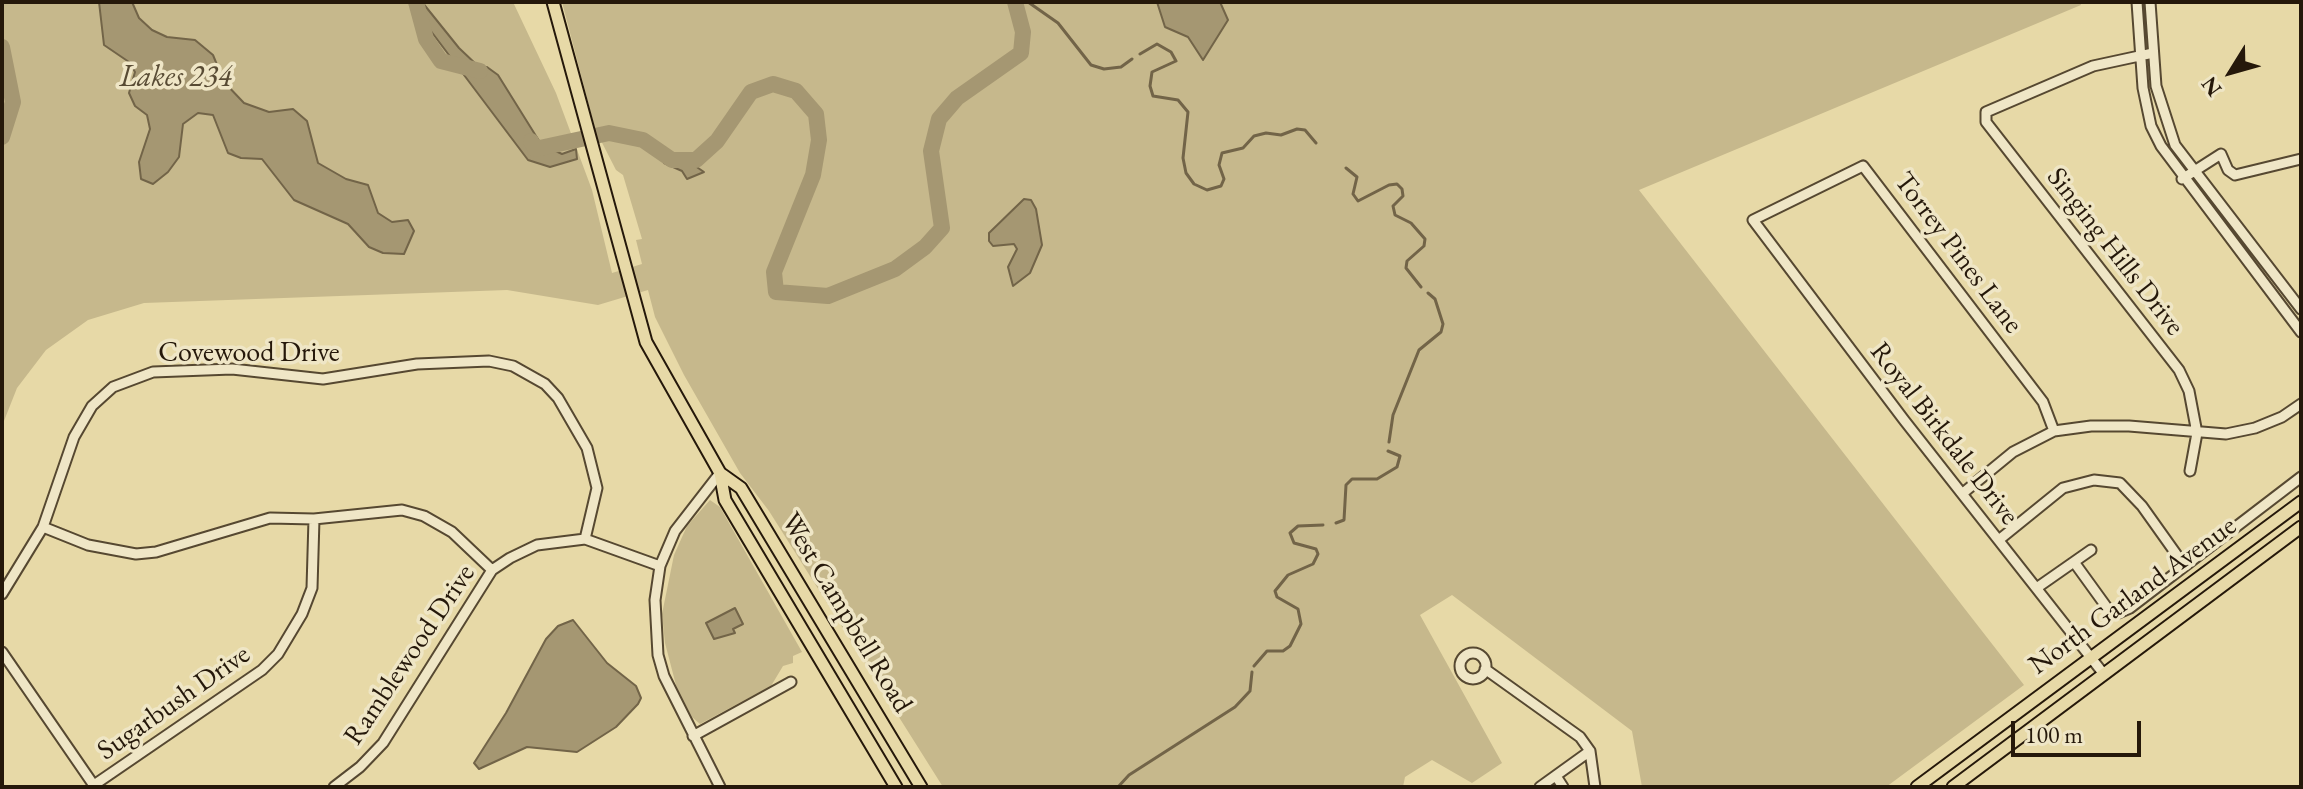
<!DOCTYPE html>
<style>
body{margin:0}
#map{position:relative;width:2303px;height:789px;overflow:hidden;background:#e7d9a7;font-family:"EB Garamond",serif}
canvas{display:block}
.frame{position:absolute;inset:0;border:4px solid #25180a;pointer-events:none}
.north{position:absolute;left:2191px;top:32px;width:80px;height:80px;-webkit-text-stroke:6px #efe6c6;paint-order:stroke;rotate:233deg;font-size:22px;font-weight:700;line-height:32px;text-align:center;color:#25180a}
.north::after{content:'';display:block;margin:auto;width:28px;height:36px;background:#25180a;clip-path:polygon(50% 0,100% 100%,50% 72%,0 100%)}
.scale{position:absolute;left:2011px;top:721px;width:130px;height:36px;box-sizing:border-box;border:4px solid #25180a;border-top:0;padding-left:10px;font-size:24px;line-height:28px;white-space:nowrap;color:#25180a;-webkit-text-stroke:6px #efe6c6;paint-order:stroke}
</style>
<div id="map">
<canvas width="2303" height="789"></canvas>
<div class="frame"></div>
<div class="north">N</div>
<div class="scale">100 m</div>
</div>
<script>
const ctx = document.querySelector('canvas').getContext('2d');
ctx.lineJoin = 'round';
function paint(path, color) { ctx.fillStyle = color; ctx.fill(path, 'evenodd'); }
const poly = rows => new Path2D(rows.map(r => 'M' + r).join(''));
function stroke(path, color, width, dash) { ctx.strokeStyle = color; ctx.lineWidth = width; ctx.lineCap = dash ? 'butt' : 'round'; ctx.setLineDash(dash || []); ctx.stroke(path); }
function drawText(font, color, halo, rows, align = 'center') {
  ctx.font = font + ' "EB Garamond",serif'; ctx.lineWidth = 7; ctx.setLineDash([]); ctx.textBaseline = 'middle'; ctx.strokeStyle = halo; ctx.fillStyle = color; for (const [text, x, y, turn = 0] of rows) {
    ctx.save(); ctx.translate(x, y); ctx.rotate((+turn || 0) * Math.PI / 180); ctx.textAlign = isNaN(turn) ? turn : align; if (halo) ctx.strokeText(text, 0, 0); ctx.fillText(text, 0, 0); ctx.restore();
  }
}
const green = poly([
 [2,2,513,2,556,93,592,190,612,273,642,264,636,240,642,239,623,175,616,170,595,129,562,2,2080,2,2081,5,1639,190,2024,685,1886,787,1642,787,1632,731,1452,595,1420,615,1502,763,1472,783,1432,760,1405,777,1403,787,943,787,769,511,740,473,684,375,655,317,648,290,598,305,507,290,144,303,88,320,46,350,17,388,2,426],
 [710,500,720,507,802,652,793,656,793,663,783,666,771,686,700,724,692,717,677,689,665,643,662,614,674,555,687,526]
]);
const water = poly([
 [99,2,132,2,139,18,152,30,167,37,195,40,213,55,224,82,244,103,269,112,293,109,307,121,318,163,346,179,368,185,378,213,392,222,408,220,414,231,404,254,383,253,369,247,348,224,294,200,262,159,241,158,228,153,213,115,198,113,183,124,179,157,168,172,153,184,141,179,139,162,150,129,147,115,135,106,129,93,135,72,129,62,104,45,99,2],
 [409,2,422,2,459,48,479,67,487,67,498,75,541,144,562,154,576,149,577,159,550,167,528,160,409,2],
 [1157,2,1220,2,1228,20,1203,60,1188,37,1165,27,1157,2],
 [667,155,685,159,704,172,687,179,682,171,664,163,667,155],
 [1024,199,1031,200,1036,209,1042,245,1030,273,1013,286,1008,267,1017,249,1014,244,993,246,989,241,989,233,1024,199],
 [735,608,743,624,733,629,735,633,714,639,706,623,735,608],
 [573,620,607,663,636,686,641,698,638,704,616,727,577,752,527,747,479,769,474,763,506,713,546,639,558,626,573,620]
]);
const stream = poly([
 [1028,2,1058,23,1091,65,1104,69,1121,67,1132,59],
 [1140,54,1157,44,1171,52,1176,61,1152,72,1150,86,1153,96,1178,100,1188,112,1183,158,1186,173,1194,184,1207,190,1221,186,1224,179,1219,165,1222,153,1243,148,1254,136,1266,133,1281,135,1297,129,1305,130,1316,143],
 [1346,168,1357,177,1353,194,1358,201,1389,185,1397,184,1402,189,1403,196,1393,206,1395,215,1411,223,1425,239,1424,246,1407,261,1406,268,1421,287],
 [1389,442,1393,415,1419,350,1441,332,1443,324,1435,299,1428,293],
 [1336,523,1344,520,1346,485,1352,479,1377,479,1397,467,1400,456,1388,451],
 [1254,666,1267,651,1283,651,1290,646,1301,624,1298,609,1277,597,1275,591,1288,575,1313,564,1318,554,1316,549,1294,543,1290,533,1298,526,1323,525],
 [1118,787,1129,775,1235,707,1250,691,1252,672]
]);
const river = poly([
 [416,2,426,39,441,61,480,71],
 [2,47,13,102,2,137],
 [531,141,535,149,609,133,643,140,672,160,696,160,717,141,751,92,773,84,796,91,816,114,819,140,813,175,774,272,776,292,828,296,895,269,925,247,942,228,931,151,939,119,957,98,1021,53,1023,32,1015,2]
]);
const minor = poly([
 [2137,2,2143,88,2151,126,2161,146,2301,332],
 [2150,2,2156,86,2175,145,2301,309],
 [2153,53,2093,66,1986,112,1986,122,2179,370,2189,391,2197,433,2190,471],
 [2182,179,2221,154,2228,170,2235,175,2301,159],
 [2054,431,2043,402,1863,166,1753,220,1904,420,2103,673],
 [720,473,675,531,660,566,655,600,658,655,664,676,720,787],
 [1963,493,2013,452,2054,431,2091,426,2129,426,2226,434,2255,428,2282,417,2301,404],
 [43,527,88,545,136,554,156,552,270,518,314,519,402,510,424,516,452,532,492,570],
 [2000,539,2063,488,2094,480,2120,483,2142,506,2184,565],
 [2074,562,2108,609,2116,614,2130,608,2301,477],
 [2038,587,2091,550],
 [2,594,43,527,74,437,92,406,113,387,153,372,232,369,323,379,417,364,489,361,513,366,545,384,558,398,587,448,597,488,585,539],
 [2,652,95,787],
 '1460 666a13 13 0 1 1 26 0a13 13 0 1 1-26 0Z',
 [1485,669,1580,737,1590,751,1595,787],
 [693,736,791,682],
 [1556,776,1563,787],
 [94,785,262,670,278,654,302,614,312,588,314,519],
 [334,787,360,767,383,743,492,570,510,558,537,545,585,539,660,566],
 [1540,787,1590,751]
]);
const major = poly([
 [553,2,646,342,720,473,725,500,896,787],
 [720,473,741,488,921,787],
 [1917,787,2301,502],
 [1953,787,2301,527]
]);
const streetNames = [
 ["Singing Hills Drive",2115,252,52],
 ["Torrey Pines Lane",1958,253,53],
 ["Covewood Drive",249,353],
 ["Royal Birkdale Drive",1944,434,52],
 ["North Garland Avenue",2133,596,-36],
 ["West Campbell Road",846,613,59],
 ["Ramblewood Drive",410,655,-56],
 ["Sugarbush Drive",174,703,-35]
];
const waterNames = [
 ["Lakes 234",176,78]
];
paint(green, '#c6b88c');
paint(water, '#a59772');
stroke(water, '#726448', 2);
stroke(stream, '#726448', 3);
stroke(river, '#a59772', 16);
stroke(minor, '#564831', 13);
stroke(major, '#25180a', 15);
stroke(minor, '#efe6c6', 9);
stroke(major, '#e7d9a7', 11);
drawText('28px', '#25180a', '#efe6c6', streetNames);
drawText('italic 30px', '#584b34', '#efe6c6', waterNames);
</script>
